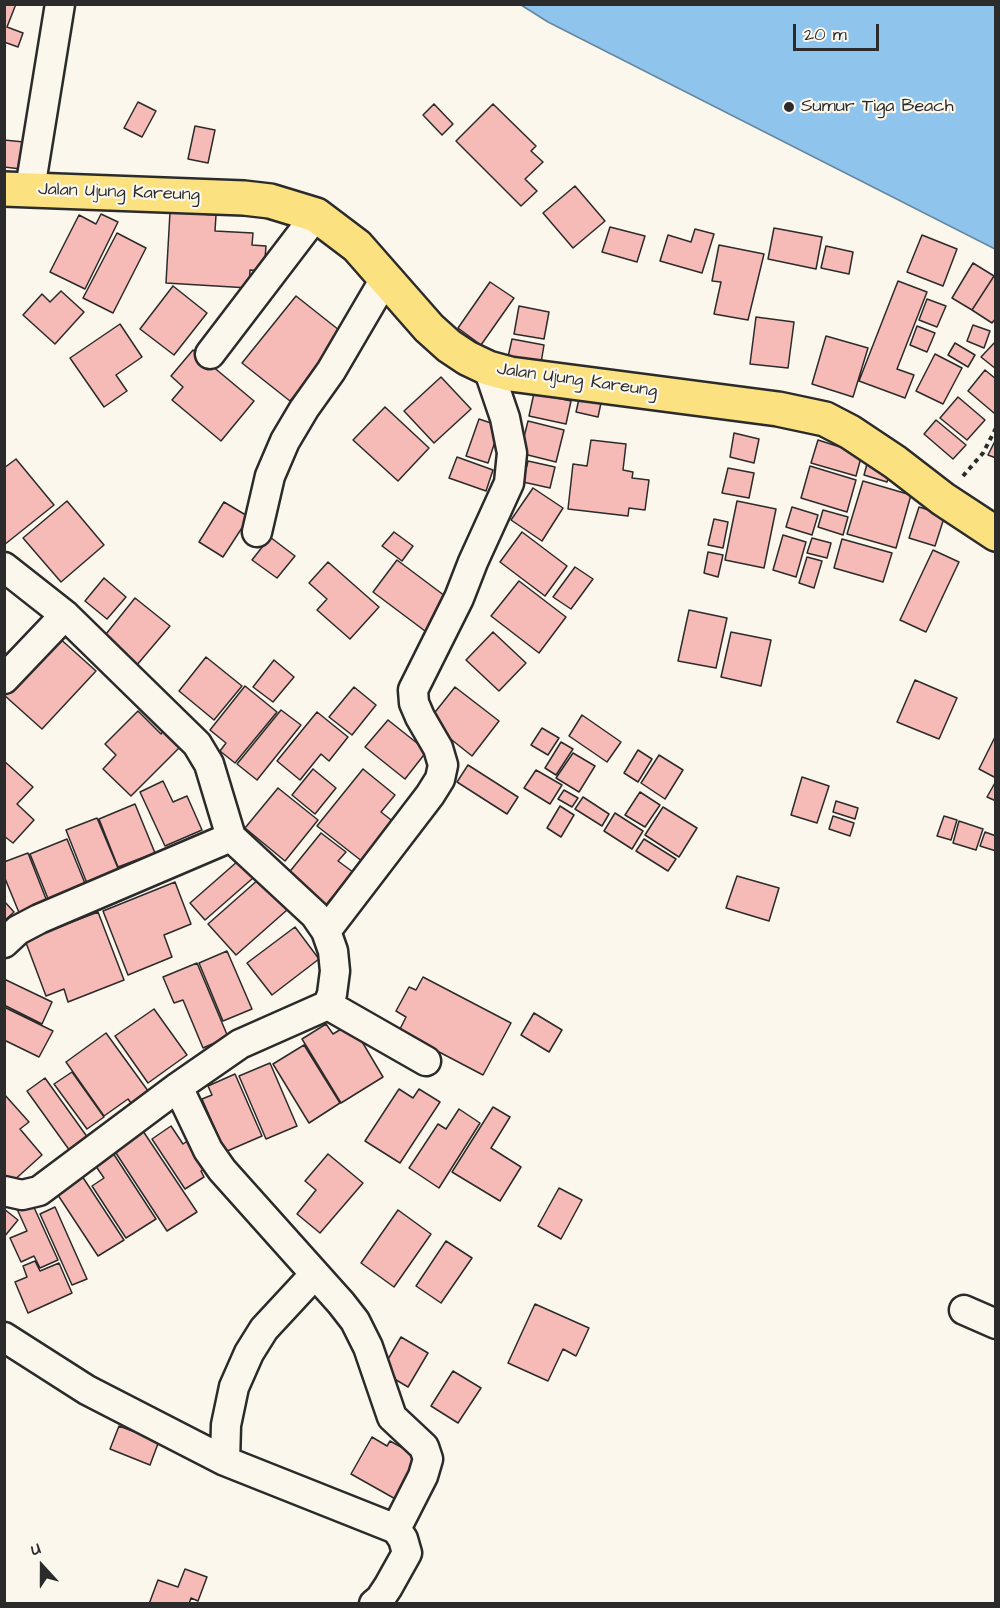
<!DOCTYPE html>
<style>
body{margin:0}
#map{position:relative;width:1000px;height:1608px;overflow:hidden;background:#fbf7ec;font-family:"Architects Daughter",sans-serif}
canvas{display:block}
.frame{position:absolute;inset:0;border:6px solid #2b2b2b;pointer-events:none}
.north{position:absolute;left:12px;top:1536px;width:60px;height:60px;-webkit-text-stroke:4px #fbf7ec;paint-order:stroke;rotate:339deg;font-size:16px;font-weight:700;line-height:24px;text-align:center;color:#2b2b2b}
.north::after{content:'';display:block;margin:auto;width:21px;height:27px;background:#2b2b2b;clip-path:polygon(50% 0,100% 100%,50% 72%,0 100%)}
.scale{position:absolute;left:793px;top:24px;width:86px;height:27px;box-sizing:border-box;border:3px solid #2b2b2b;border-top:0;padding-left:8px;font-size:18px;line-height:21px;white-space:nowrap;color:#2b2b2b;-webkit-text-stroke:4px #fbf7ec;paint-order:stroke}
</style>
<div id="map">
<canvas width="1000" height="1608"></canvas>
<div class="frame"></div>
<div class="north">U</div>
<div class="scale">20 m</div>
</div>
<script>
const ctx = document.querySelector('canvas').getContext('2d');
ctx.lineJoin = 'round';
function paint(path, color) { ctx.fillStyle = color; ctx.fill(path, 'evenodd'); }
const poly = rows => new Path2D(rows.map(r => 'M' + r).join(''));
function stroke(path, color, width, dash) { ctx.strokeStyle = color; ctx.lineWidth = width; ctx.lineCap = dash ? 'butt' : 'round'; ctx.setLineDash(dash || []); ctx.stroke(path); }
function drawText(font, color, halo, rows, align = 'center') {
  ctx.font = font + ' "Architects Daughter",sans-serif'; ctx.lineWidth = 4.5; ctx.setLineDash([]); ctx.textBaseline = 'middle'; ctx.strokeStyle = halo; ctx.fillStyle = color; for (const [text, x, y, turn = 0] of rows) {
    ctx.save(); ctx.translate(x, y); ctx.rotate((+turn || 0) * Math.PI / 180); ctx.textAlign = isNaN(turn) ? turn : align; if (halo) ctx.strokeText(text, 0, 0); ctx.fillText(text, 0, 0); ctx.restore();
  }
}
const water = poly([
 [521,5,995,5,995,249,548,22,521,5]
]);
const building = poly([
 [4,4,16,4,7,27,23,33,18,47,4,42,4,4],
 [138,102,156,111,142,137,124,128,138,102],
 [434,104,453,124,442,135,423,115,434,104],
 [493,104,536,146,531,151,543,162,525,179,537,191,521,206,456,141,493,104],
 [195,126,215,130,208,163,188,159,195,126],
 [4,140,24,142,21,169,4,167,4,140],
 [575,186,605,221,573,248,543,213,575,186],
 [170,212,216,215,215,231,253,233,252,245,266,246,264,271,250,270,249,288,166,283,170,212],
 [101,214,118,222,85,289,50,272,79,215,96,224,101,214],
 [610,227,645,236,637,262,602,252,610,227],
 [774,228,822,237,816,269,768,259,774,228],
 [695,229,714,234,702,273,660,261,668,235,691,242,695,229],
 [117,233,146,248,113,313,83,298,117,233],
 [922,235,957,249,943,286,907,272,922,235],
 [719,245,764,254,748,320,714,314,721,282,712,281,719,245],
 [826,246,853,252,849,274,821,268,826,246],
 [973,263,994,276,972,310,952,298,973,263],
 [994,276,996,277,996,318,992,323,972,310,994,276],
 [898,281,927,292,897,369,914,375,905,398,859,381,898,281],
 [490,282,514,298,481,345,458,328,490,282],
 [173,286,207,313,174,355,140,329,173,286],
 [61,291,84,312,55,344,23,315,42,294,50,302,61,291],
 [296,296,344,334,290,401,242,363,296,296],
 [927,299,946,306,937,327,919,320,927,299],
 [519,306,549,312,544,339,514,334,519,306],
 [756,317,794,322,788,368,750,364,756,317],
 [120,324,142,357,116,375,127,391,104,407,70,358,120,324],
 [973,325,990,331,984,348,967,341,973,325],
 [917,326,935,333,927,352,910,345,917,326],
 [826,336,868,348,853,397,812,384,826,336],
 [512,339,544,345,541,363,508,357,512,339],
 [996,341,996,369,981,357,996,341],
 [955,343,975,355,968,367,948,355,955,343],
 [193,350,254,401,221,441,172,400,183,387,171,376,193,350],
 [935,354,962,368,943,404,916,391,935,354],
 [985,370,996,379,996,411,994,413,968,391,985,370],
 [441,377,471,409,434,443,404,411,441,377],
 [534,393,571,401,566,424,529,416,534,393],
 [958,397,985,420,967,440,940,418,958,397],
 [579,399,601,403,598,417,576,412,579,399],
 [385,407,429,448,398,481,353,440,385,407],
 [479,419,500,426,488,463,466,456,479,419],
 [936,420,966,445,953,459,924,434,936,420],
 [528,421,564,430,556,462,520,453,528,421],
 [734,433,759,439,754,463,730,457,734,433],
 [996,439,996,458,988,455,996,439],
 [591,440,626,444,623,470,633,472,632,478,649,480,645,510,629,508,628,516,568,509,573,464,587,466,591,440],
 [818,440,862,454,856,476,811,463,818,440],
 [457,457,493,470,486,491,449,478,457,457],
 [16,459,54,505,4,545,4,468,16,459],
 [528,461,555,467,550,488,523,482,528,461],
 [867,464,891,470,887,482,864,475,867,464],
 [810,466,856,480,847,512,801,498,810,466],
 [728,468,754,473,749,498,722,493,728,468],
 [863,481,911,495,896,548,847,534,863,481],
 [533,488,563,508,542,541,511,520,533,488],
 [67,501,104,545,61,582,23,538,67,501],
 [737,501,776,509,764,568,725,560,737,501],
 [224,502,249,517,223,557,199,542,224,502],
 [792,507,818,515,812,535,786,527,792,507],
 [919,507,945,515,935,546,909,538,919,507],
 [823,510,848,517,843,535,818,527,823,510],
 [714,519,728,522,723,548,708,545,714,519],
 [394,532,413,546,402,561,382,546,394,532],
 [522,532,567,566,545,596,500,562,522,532],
 [783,535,806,542,796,577,773,570,783,535],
 [270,537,295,556,277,578,252,560,270,537],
 [812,538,831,543,827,558,807,553,812,538],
 [842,539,892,553,883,582,834,568,842,539],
 [933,550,959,562,926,632,900,620,933,550],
 [708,552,723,555,718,577,704,573,708,552],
 [807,557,822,561,814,588,799,583,807,557],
 [397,560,449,599,425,631,373,592,397,560],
 [328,562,379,607,350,639,317,610,327,599,309,583,328,562],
 [575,567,593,579,571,609,553,597,575,567],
 [104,578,126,597,107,619,85,601,104,578],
 [519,581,566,617,539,653,491,616,519,581],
 [135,598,170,626,136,666,102,639,135,598],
 [689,610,727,618,716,668,678,661,689,610],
 [493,632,526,663,499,691,466,660,493,632],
 [731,632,771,640,761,686,721,677,731,632],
 [57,636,96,671,42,729,4,695,4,693,57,636],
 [206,657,242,686,214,720,179,691,206,657],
 [274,660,294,677,273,702,253,687,274,660],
 [915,680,957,698,939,739,897,722,915,680],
 [245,686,277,712,235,763,220,751,226,743,210,730,245,686],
 [354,687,376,705,352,735,329,717,354,687],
 [455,687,499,721,472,756,428,721,455,687],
 [281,710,301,725,257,780,237,764,281,710],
 [138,711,161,734,164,730,181,746,131,796,103,769,116,755,105,744,138,711],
 [317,712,348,737,329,761,321,754,300,780,277,761,317,712],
 [582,715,621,742,607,762,569,736,582,715],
 [388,720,427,751,405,779,365,747,388,720],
 [542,728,559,738,548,755,531,745,542,728],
 [996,735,996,778,979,769,996,735],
 [561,742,573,749,556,775,545,768,561,742],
 [638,750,652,759,638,782,624,773,638,750],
 [573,753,595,766,579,792,556,778,573,753],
 [659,755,683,770,665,799,641,783,659,755],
 [4,761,33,787,17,804,34,820,13,843,4,836,4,761],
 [468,765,518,797,507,814,457,782,468,765],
 [313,769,336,788,315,814,292,795,313,769],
 [363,769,395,795,381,812,395,823,363,862,317,826,363,769],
 [536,770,562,785,550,804,524,788,536,770],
 [802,777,829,786,817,823,791,815,802,777],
 [163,781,173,802,187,796,202,830,165,846,140,792,163,781],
 [996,781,996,801,987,797,996,781],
 [278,788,318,820,285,861,245,828,278,788],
 [564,790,578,798,572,807,558,799,564,790],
 [640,792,660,805,645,827,625,815,640,792],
 [583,797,609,814,602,826,575,809,583,797],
 [836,801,858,808,855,819,833,812,836,801],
 [135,804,155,853,118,867,99,819,135,804],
 [560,806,574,815,561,837,547,828,560,806],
 [663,807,697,828,679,857,645,835,663,807],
 [615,813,643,831,632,849,604,831,615,813],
 [833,816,854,823,850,836,829,829,833,816],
 [944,816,957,820,951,840,937,836,944,816],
 [97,818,120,873,88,886,66,830,97,818],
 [959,821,983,829,976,850,953,843,959,821],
 [985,832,996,836,996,851,980,846,985,832],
 [321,833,346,852,338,861,353,872,325,906,287,875,321,833],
 [67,839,86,886,49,901,30,854,67,839],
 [644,839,676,859,668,871,636,851,644,839],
 [28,853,48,904,20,915,4,876,4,862,28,853],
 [238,861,253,878,205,920,190,903,238,861],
 [737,876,779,888,769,921,726,908,737,876],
 [259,879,287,910,236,955,208,924,259,879],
 [175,882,191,924,164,935,172,957,128,975,103,911,175,882],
 [4,901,14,912,4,921,4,901],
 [98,912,124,980,68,1002,64,989,46,996,25,940,98,912],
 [295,927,319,959,272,995,247,963,295,927],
 [227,951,252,1009,223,1021,199,963,227,951],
 [197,963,228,1037,203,1048,183,1000,174,1003,163,977,197,963],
 [423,977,511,1023,483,1075,399,1031,406,1017,396,1011,409,987,416,990,423,977],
 [4,979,52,1002,42,1024,4,1005,4,979],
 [4,1007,53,1031,39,1057,4,1040,4,1007],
 [154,1009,187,1055,148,1083,115,1036,154,1009],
 [534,1013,562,1030,549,1052,521,1035,534,1013],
 [351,1023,383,1077,341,1103,302,1039,326,1024,333,1034,351,1023],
 [106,1033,151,1095,134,1107,128,1099,104,1116,66,1062,106,1033],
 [304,1045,340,1103,309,1123,273,1064,304,1045],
 [270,1063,297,1126,266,1139,239,1076,270,1063],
 [72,1072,104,1117,87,1129,54,1084,72,1072],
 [235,1074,262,1136,225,1152,202,1099,212,1095,208,1086,235,1074],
 [45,1078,88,1138,70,1151,27,1091,45,1078],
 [399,1089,413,1098,419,1089,440,1102,400,1163,365,1141,399,1089],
 [4,1094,29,1122,20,1129,42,1155,11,1183,4,1176,4,1094],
 [493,1107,510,1117,491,1148,521,1167,500,1201,452,1172,493,1107],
 [459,1109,480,1123,439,1188,409,1168,438,1124,446,1129,459,1109],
 [171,1126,183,1144,192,1138,210,1165,201,1171,204,1177,185,1189,152,1139,171,1126],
 [143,1131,197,1212,167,1231,114,1150,143,1131],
 [111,1150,156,1219,126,1238,92,1186,104,1178,93,1162,111,1150],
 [328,1154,363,1183,320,1233,297,1214,316,1190,305,1181,328,1154],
 [80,1173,124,1240,98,1256,54,1189,80,1173],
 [559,1188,582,1200,561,1239,538,1226,559,1188],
 [32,1203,58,1260,40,1268,34,1256,21,1262,10,1238,27,1231,17,1209,32,1203],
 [55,1207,87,1279,72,1285,40,1214,55,1207],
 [4,1209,18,1220,4,1237,4,1209],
 [398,1210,431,1234,394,1287,361,1263,398,1210],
 [446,1241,472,1258,441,1303,416,1286,446,1241],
 [35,1261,40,1271,59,1263,72,1293,28,1313,15,1282,27,1277,23,1266,35,1261],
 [535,1304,589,1328,576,1356,563,1349,548,1381,508,1363,535,1304],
 [401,1337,428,1353,408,1387,381,1371,401,1337],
 [453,1371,481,1388,458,1423,431,1406,453,1371],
 [119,1426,159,1441,150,1465,110,1449,119,1426],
 [372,1437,387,1446,390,1441,423,1459,399,1501,351,1474,372,1437],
 [185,1569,207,1577,198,1601,191,1598,189,1604,149,1604,158,1580,178,1587,185,1569]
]);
const path = poly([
 [963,476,983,453,996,428]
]);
const minor = poly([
 [30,189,60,4],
 [210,354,316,215],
 [257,532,270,476,285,441,304,409,331,371,386,277],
 [4,567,65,615,197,744,209,764,231,837,315,915,326,931,333,951,335,971,332,994,328,1005,240,1044,178,1087,39,1191,22,1195,4,1191],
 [4,679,65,615],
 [326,931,430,795,440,779,443,765,438,748,420,717,414,703,413,690,459,598,473,562,509,483,512,453,505,418,488,368],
 [4,943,18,930,39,919,231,837],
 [328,1005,426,1061],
 [178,1087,208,1150,222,1170,341,1303,355,1321,368,1347,392,1417,424,1447,428,1459,423,1476,396,1529,403,1539,407,1553,388,1587,380,1599,374,1604],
 [964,1310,996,1324],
 [4,1337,87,1390,225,1461,396,1529],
 [225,1461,226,1425,234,1387,249,1353,264,1329,315,1274]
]);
const major = poly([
 [4,189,244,198,270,201,316,215,357,246,429,328,449,346,467,358,488,368,510,374,778,409,825,419,850,432,895,462,943,499,996,534]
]);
const markers = [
 [789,107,6,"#2b2b2b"]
];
const poiNames = [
 ["Sumur Tiga Beach",801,107]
];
const streetNames = [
 ["Jalan Ujung Kareung",119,193,2],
 ["Jalan Ujung Kareung",577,381,8]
];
paint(water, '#8fc4ed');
stroke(water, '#67879f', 1.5);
paint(building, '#f7bbb7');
stroke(building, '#2b2b2b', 1.5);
stroke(minor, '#2b2b2b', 33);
stroke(major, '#2b2b2b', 38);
stroke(path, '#2b2b2b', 4, [4.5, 4.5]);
stroke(minor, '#fbf7ec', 28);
stroke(major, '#fbe180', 33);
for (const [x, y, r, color] of markers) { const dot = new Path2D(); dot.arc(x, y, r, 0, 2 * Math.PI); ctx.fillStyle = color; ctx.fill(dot); stroke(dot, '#fbf7ec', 2); }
drawText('18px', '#2b2b2b', '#fbf7ec', poiNames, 'left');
drawText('18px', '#2b2b2b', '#fbf7ec', streetNames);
</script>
